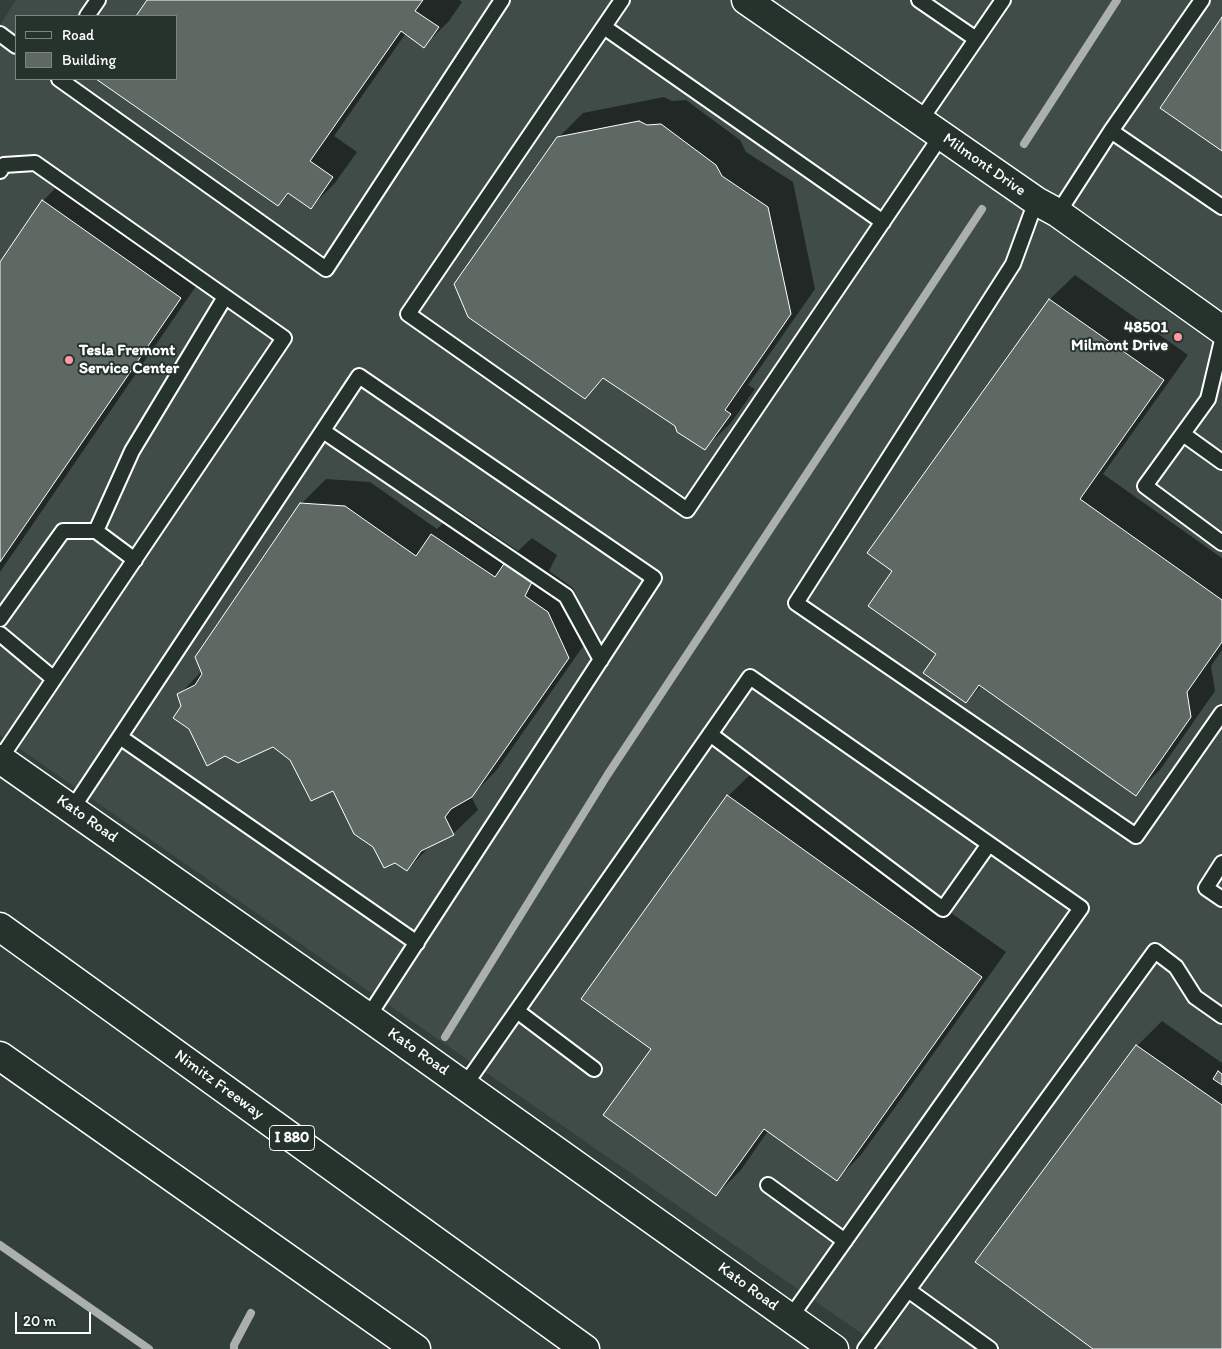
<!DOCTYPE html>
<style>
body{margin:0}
#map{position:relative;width:1222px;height:1349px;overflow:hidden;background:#333f3a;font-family:Itim,sans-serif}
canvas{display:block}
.legend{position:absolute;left:15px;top:15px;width:162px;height:65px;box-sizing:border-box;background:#26332d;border:1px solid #7d8581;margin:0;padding:6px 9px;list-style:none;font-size:15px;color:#fff}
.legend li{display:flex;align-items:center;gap:10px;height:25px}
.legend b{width:25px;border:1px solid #7d8581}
.scale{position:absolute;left:15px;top:1312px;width:76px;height:22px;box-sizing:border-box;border:2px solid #fff;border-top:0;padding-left:6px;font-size:15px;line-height:18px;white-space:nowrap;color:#fff;-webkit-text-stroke:4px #26332d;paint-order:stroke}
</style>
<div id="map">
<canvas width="1222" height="1349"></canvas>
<ul class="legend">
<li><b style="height:6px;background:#26332d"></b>Road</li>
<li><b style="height:14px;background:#5f6964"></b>Building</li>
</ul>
<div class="scale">20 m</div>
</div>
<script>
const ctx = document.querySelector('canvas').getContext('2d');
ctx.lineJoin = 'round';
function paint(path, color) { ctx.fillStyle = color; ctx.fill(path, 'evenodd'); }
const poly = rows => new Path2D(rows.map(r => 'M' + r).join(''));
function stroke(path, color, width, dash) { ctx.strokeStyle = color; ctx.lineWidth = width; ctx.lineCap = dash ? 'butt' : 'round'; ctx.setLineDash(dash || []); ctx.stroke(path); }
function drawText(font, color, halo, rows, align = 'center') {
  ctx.font = font + ' Itim,sans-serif'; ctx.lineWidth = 4; ctx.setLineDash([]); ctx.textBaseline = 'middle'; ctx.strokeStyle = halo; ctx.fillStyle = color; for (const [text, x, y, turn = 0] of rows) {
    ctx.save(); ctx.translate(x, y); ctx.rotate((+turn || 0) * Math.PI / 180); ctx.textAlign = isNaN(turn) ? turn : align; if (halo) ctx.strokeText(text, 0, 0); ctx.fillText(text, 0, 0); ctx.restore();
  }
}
const built = poly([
 [16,0,1222,0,1222,1349,884,1349,0,735,0,25],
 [16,16,176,16,176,79,16,79]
]);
const shadow = poly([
 [148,0,459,0,462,2,449,21,424,46,406,33,334,136,357,152,335,183,311,207,290,193,278,205,98,79,176,79,176,16,137,16],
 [664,97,672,101,686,100,740,140,746,152,793,182,815,289,748,385,755,389,730,424,705,448,676,425,605,378,585,397,558,138,583,113],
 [67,176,205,273,0,572,0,264,43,201],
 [1075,275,1188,355,1103,474,1222,558,1222,650,1211,666,1215,691,1160,770,1135,794,982,685,966,702,938,654,894,571,869,553,1050,299],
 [326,479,370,482,437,529,457,510,518,551,532,538,557,555,549,571,573,588,593,632,496,771,471,796,478,810,453,834,432,844,407,870,374,846,333,790,273,746,182,706,179,695,202,671,301,504],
 [753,772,1006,952,861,1155,836,1180,768,1131,741,1170,716,1195,652,1049,728,796],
 [1162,1021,1222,1063,1222,1349,1095,1349,977,1262,1137,1046]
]);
const stream = poly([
 [1024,144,1117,0],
 [445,1037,608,774,982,209],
 [0,1245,149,1349],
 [234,1349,234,1345,251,1313]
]);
const building = poly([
 [147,0,423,0,415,11,439,27,424,48,401,31,310,161,333,177,311,209,288,193,278,206,96,79,176,79,176,16,136,16,147,0],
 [1222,17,1222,151,1160,108,1222,17],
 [639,121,647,125,661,124,716,165,722,176,768,207,791,314,725,410,731,414,705,450,677,432,675,426,603,378,585,399,468,317,454,284,557,137,639,121],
 [42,200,181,298,0,562,0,262,42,200],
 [1049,299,1164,380,1080,499,1222,600,1222,642,1187,692,1191,717,1136,796,979,685,966,703,923,673,936,654,868,606,892,571,867,553,1049,299],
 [300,503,345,506,416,556,431,534,495,577,506,561,533,580,525,596,548,612,569,658,472,797,451,809,445,817,454,835,421,851,407,871,395,863,384,868,373,847,354,834,333,791,311,801,290,760,273,747,238,763,225,756,207,766,189,729,173,718,181,706,177,694,195,685,202,674,195,657,300,503],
 [727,795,982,977,837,1181,764,1129,716,1196,603,1115,651,1049,581,999,727,795],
 [1136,1045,1222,1105,1222,1349,1093,1349,975,1262,1136,1045],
 [1218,1071,1222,1074,1222,1085,1213,1079,1218,1071]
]);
const lane = poly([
 [622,0,408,314,687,510,941,136],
 [919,0,976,39],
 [87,16,98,0],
 [604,27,883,222],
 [0,34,16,46],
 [59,79,326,269,502,0],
 [920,121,1003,0],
 [1111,131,1222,207],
 [0,171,4,165,35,163,284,338,0,759],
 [1036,201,1013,264,796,603,1136,836,1222,713],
 [1058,213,1111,131,1202,0],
 [1222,340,1208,399,1145,486,1222,543],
 [323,431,566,596,601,660],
 [1183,434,1222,462],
 [96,531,132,451,225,297],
 [0,619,63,531,96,531,135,560],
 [0,634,54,679],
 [710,734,943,909,989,844],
 [120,737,417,943],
 [72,809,359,376,654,578,368,1017],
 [1222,863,1206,888,1222,899],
 [517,1011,594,1069],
 [465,1085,750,677,1081,908,790,1318],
 [768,1185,845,1241],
 [908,1290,990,1349],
 [865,1349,1155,951,1176,967,1195,997,1222,1016]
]);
const street = poly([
 [746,0,1036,201,1058,213,1222,330]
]);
const secondary = poly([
 [0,759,368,1017,834,1349]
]);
const highway = poly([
 [0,927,585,1349],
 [0,1056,416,1349]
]);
const markers = [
 [1178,337,5,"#ff9aa2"],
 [69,360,5,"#ff9aa2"]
];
const shields = [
 [292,1138,45]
];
const shieldNames = [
 ["I 880",292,1138]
];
const streetNames = [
 ["Milmont Drive",984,165,35],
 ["Kato Road",87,819,35],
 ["Kato Road",418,1052,35],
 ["Nimitz Freeway",219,1085,36],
 ["Kato Road",748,1287,36]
];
const poiNames = [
 ["48501",1168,328],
 ["Milmont Drive",1168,346],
 ["Tesla Fremont",79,351,"left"],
 ["Service Center",79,369,"left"]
];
paint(built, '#404c47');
paint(shadow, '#0007');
stroke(stream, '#abb0ae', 8);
paint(building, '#5f6964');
stroke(building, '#fff', 1);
stroke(lane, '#fff', 18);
stroke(street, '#fff', 31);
stroke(secondary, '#fff', 31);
stroke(highway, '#fff', 31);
stroke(lane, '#26332d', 14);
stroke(street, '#26332d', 28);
stroke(secondary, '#26332d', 28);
stroke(highway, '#26332d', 28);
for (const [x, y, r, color] of markers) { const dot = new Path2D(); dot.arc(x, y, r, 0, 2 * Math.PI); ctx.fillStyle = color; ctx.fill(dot); stroke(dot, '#26332d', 2); }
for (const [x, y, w] of shields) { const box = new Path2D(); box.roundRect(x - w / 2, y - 12.5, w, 25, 4); ctx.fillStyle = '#26332d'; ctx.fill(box); stroke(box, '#fff', 1); }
drawText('bold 15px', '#fff', null, shieldNames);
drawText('16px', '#fff', '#26332d', streetNames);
drawText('bold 16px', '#fff', '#26332d', poiNames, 'right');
</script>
